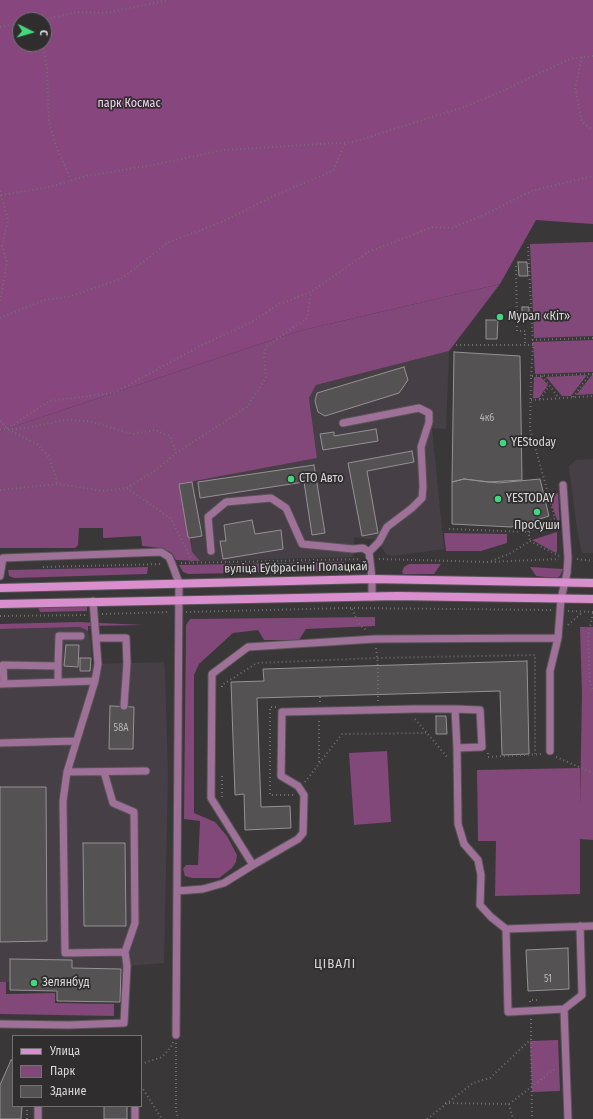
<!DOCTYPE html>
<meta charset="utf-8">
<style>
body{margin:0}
#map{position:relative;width:593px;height:1119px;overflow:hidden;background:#3a3739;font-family:"Fira Sans Condensed",sans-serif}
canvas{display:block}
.legend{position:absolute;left:12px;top:1035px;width:130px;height:72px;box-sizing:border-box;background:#302d2f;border:1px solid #747173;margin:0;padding:5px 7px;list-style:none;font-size:12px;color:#d9d7d8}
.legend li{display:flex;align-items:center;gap:8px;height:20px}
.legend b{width:20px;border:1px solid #747173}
.north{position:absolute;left:12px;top:12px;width:40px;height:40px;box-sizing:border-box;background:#302d2f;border:1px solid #747173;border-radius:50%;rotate:95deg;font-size:11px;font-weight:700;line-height:16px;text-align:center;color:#d9d7d8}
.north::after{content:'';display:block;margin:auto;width:14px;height:18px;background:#42d77c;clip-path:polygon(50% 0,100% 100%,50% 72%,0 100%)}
</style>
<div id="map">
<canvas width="593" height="1119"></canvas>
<ul class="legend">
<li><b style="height:5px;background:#d98fce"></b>Улица</li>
<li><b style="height:11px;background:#814879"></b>Парк</li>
<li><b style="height:11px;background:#555254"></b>Здание</li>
</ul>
<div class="north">С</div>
</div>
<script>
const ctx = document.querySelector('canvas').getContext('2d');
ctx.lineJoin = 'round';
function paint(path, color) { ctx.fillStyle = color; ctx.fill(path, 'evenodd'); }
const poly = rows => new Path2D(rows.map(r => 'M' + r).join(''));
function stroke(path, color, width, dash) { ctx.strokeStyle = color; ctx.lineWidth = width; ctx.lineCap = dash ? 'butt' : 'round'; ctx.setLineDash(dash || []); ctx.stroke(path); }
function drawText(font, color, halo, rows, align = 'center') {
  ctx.font = font + ' "Fira Sans Condensed",sans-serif'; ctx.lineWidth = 3.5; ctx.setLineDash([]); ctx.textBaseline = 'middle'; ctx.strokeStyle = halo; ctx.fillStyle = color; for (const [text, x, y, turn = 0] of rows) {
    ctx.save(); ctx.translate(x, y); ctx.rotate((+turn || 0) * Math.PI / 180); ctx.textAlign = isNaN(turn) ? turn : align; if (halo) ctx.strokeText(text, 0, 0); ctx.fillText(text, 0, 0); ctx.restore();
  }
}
const built = poly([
 [449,351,446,429,432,428,444,549,393,556,386,554,377,540,354,537,353,557,200,561,192,553,191,538,188,537,179,484,317,458,309,398,316,385],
 [593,459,593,553,582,553,577,529,569,466,576,460],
 [80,627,88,631,91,642,91,664,164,662,165,672,168,775,164,963,127,966,121,969,120,1002,57,1001,57,991,10,990,10,982,0,982,0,629]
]);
const green = poly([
 [593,242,593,336,534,338,530,244],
 [500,284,449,351,316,385,309,398,317,458,179,484,188,537,190,538,192,552,200,561,176,560,172,553,161,548,142,546,141,536,103,538,103,528,79,528,78,545,75,548,0,548,0,431,299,331],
 [593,340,593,372,535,374,533,342],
 [587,375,571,396,562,396,546,377],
 [592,375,593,375,593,394,576,395],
 [534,377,541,377,548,385,539,398,533,398],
 [558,493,560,529,549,496],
 [557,532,557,551,556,553,532,540],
 [444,533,507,534,507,543,481,551,446,551],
 [344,562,344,571,188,574,183,572,179,565],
 [409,564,441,564,434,574,403,574,402,572,404,567],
 [148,567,147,574,14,578,9,576,8,570],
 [530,567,563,569,560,576,556,578,536,576],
 [87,606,87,611,40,612,38,607],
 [375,617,375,626,306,629,299,640,264,640,258,630,233,633,199,664,194,675,194,813,215,822,227,836,237,855,236,862,232,868,219,878,192,878,185,876,183,869,186,865,198,865,200,821,184,819,186,625,190,619],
 [78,622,144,625,88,626,88,631,80,627,0,629,0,624],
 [580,627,593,627,593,840,580,839,580,894,495,896,496,841,478,841,477,770,580,768,580,805,582,693],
 [387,751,391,822,354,825,349,753],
 [0,982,6,982,6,994,55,993,55,1003,114,1004,114,1016,0,1014],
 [558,1040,560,1091,532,1092,530,1041]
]);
const forest = poly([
 [0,0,593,0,593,224,536,220,500,284,299,331,0,431],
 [20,20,44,20,44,44,20,44]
]);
const building = poly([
 [518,262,527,262,528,276,519,276,518,262],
 [522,307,529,307,529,320,522,320,522,307],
 [486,320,498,320,497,339,486,339,486,320],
 [454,352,520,356,522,480,488,482,464,479,452,482,454,352],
 [404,367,408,380,399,393,325,416,318,412,315,401,317,393,404,367],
 [376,429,378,441,323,450,320,434,334,432,334,436,376,429],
 [412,451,414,462,367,471,378,533,362,536,348,463,412,451],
 [314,465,325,533,312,535,304,482,200,498,198,482,314,465],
 [464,479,498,483,540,479,549,516,527,523,511,527,452,524,452,482,464,479],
 [192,482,202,536,190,538,188,537,179,484,192,482],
 [252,520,255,534,281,530,283,549,223,559,220,541,226,541,224,525,252,520],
 [66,645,79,645,78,667,64,666,66,645],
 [80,658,91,658,90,671,80,671,80,658],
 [527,661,529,754,502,755,500,691,257,698,261,807,290,806,291,828,245,830,244,794,235,795,231,682,264,681,263,669,527,661],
 [110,706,134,707,133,749,109,749,110,706],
 [436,716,446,716,447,734,436,734,436,716],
 [0,787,46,787,47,941,0,942,0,787],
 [83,843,125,843,126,926,84,926,83,843],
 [568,948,569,989,528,991,526,950,568,948],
 [10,959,72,960,72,968,121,969,120,1002,57,1001,57,991,10,990,10,959],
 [11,1060,13,1060,13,1106,22,1106,21,1119,0,1119,0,1085,11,1060],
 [104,1106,127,1106,127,1119,104,1119,104,1106]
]);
const path = poly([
 [43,20,78,12,105,13,169,0],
 [0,27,20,23],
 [43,44,47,69,49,122,56,146,71,180],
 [582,57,575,88,582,122,593,130],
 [0,191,8,220,2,246,7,262,0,302],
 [1,195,50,187,86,176,153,165,224,150,353,142,464,107,498,93,570,59,593,56],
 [528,247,533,345,531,376],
 [516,266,517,331,525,331,525,345],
 [0,318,44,300,68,297,121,279,169,242,224,221,273,196,333,171,345,143],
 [532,340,593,338],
 [456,345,533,345],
 [542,376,559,398],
 [573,397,590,374],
 [540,399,549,386],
 [531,400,593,396],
 [0,421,7,429,37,444,49,457,58,484],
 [7,429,49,401,114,393,200,346,252,322,277,305,311,292,368,252,433,227,452,228,484,215,531,191,593,176],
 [0,430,26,428,66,420,88,421,133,434,155,430,170,436,176,453],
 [127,488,171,519,193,563],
 [0,490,58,484,103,491,127,488,159,468,176,453,247,407,266,378,264,356,266,347,307,318,311,292],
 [527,523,530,541],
 [449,529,529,532,555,518,530,429,531,376,593,374],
 [530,541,559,556],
 [379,559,488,562,559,559],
 [577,559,593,561],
 [491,561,511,553,530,541],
 [181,563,361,559],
 [43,567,163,564],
 [352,609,358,623,367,631],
 [568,611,593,612],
 [186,612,348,608,552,610],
 [593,613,588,636,590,683,593,690],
 [102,614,170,612],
 [0,616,86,615],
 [568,625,583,612],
 [376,648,378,666,378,701],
 [222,687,222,685,257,663,376,658,535,655,535,754],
 [320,702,320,697],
 [276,707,270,707,270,795,293,795],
 [415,719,448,758],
 [488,753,488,757,543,754],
 [556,757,593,773],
 [319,762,319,721],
 [305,782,342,734,426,733],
 [222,797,222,774],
 [530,1002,530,1000,538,1000],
 [531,1019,532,1119],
 [176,1043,176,1110,178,1119],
 [141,1064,162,1057,171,1047,173,1042],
 [141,1086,162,1119],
 [445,1103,509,1104,556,1068],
 [509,1104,513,1119],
 [27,1119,27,1106],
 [427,1119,473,1083,490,1078,531,1039]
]);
const lane = poly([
 [343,423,419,408,429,413,429,422,421,447,423,487,422,498,412,508,387,527,379,542,369,552],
 [211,551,208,517,226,502,271,498,286,508,302,544,353,549,363,548,369,552,372,579,372,597],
 [0,576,3,558,161,552,169,557,172,564,179,583,176,1035],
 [96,638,126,638,127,663,124,706],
 [58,666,58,682],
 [1,684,95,681],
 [4,684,3,665,58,666,59,636,81,636],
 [0,743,75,741],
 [457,748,458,824,464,844,478,860,481,875,480,905,491,917,506,929,593,926],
 [550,751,550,671,558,638,561,599,567,573,568,558,563,485],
 [67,772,146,771],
 [104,772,113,803,134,812,135,923,125,952],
 [253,865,211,798,212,674,248,647,375,639,558,638],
 [177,891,203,889,224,883,253,865,298,839,303,833,304,795,298,786,281,776,282,712,415,709,455,709,457,748,482,747,480,710,455,709],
 [506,929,508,1012,564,1009,582,995,580,926],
 [564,1009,568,1119],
 [0,1024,69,1025,124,1023,127,966,125,952,65,953,63,801,67,772,95,681,98,664,93,601],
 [38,1106,38,1119],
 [135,1106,135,1119]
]);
const secondary = poly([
 [0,588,372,579,593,583],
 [0,604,397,596,593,599]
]);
const markers = [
 [500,317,4,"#42d77c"],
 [503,443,4,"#42d77c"],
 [291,479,4,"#42d77c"],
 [498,499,4,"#42d77c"],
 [537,512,4,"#42d77c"],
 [34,983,4,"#42d77c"]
];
const numberNames = [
 ["4к6",487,418],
 ["58А",121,728],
 ["51",548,979]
];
const parkNames = [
 ["парк Космас",129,104]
];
const poiNames = [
 ["Мурал «Кіт»",508,317],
 ["YEStoday",511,443],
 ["СТО Авто",299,479],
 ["YESTODAY",506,499],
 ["ПроСуши",537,526,"center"],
 ["Зелянбуд",42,983]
];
const streetNames = [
 ["вуліца Еўфрасінні Полацкай",296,568,-1]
];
const neighbourhoodNames = [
 ["ЦІВАЛІ",335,964]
];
paint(built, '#473f46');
paint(green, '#814879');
paint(forest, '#88467f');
paint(building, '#555254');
stroke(building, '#959194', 1);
stroke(lane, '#575456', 9);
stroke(secondary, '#575456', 10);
stroke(path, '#726f71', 2, [1, 3]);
stroke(lane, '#9f7198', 7);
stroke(secondary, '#d98fce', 8);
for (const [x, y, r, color] of markers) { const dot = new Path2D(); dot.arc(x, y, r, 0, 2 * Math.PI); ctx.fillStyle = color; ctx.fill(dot); stroke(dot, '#302d2f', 1.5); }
drawText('10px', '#b8b6b7', null, numberNames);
drawText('12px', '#f5cfee', '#302d2f', parkNames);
drawText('12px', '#d9d7d8', '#302d2f', poiNames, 'left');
drawText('12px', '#d9d7d8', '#302d2f', streetNames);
ctx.letterSpacing = '1px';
drawText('13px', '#d9d7d8', '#302d2f', neighbourhoodNames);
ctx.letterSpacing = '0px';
</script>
